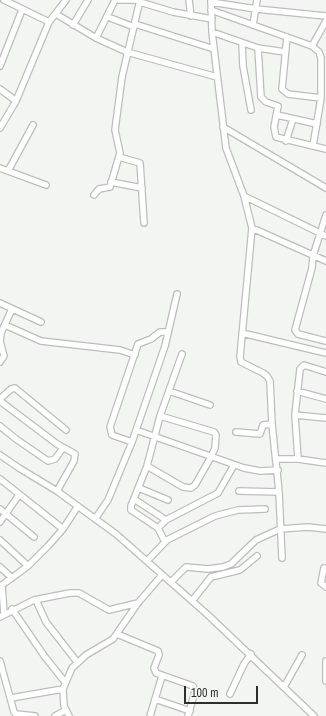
<!DOCTYPE html>
<style>
body{margin:0}
#map{position:relative;width:326px;height:716px;overflow:hidden;background:#f3f5f3;font-family:"Archivo Narrow",sans-serif}
canvas{display:block}
.scale{position:absolute;left:184px;top:686px;width:74px;height:18px;box-sizing:border-box;border:2px solid #2e2f2d;border-top:0;padding-left:5px;font-size:12px;line-height:14px;white-space:nowrap;color:#2e2f2d;-webkit-text-stroke:3px #f3f5f3;paint-order:stroke}
</style>
<div id="map">
<canvas width="326" height="716"></canvas>
<div class="scale">100 m</div>
</div>
<script>
const ctx = document.querySelector('canvas').getContext('2d');
ctx.lineJoin = 'round';
const poly = rows => new Path2D(rows.map(r => 'M' + r).join(''));
function stroke(path, color, width, dash) { ctx.strokeStyle = color; ctx.lineWidth = width; ctx.lineCap = dash ? 'butt' : 'round'; ctx.setLineDash(dash || []); ctx.stroke(path); }
const street = poly([
 [4,0,49,22],
 [119,0,137,0],
 [189,0,191,16],
 [211,0,212,32,226,148,244,196,252,228,240,357,241,362,263,373,267,376,270,381,272,424,279,492,282,558],
 [140,2,173,12,212,19],
 [211,2,256,9,326,16],
 [211,10,312,46,319,52,321,58,321,98,313,146],
 [56,14,96,38,127,52,217,77],
 [108,17,134,27],
 [135,24,214,49],
 [73,25,88,0],
 [253,25,257,0],
 [212,32,258,48,285,52],
 [287,37,282,89,288,94,321,98],
 [96,38,115,0],
 [242,43,243,66,251,110],
 [312,46,326,21],
 [258,48,261,97,266,102,278,106,274,127,276,137,326,149],
 [0,66,22,10],
 [0,89,16,101],
 [277,115,317,124],
 [223,127,326,188],
 [0,128,16,101,49,22,66,0],
 [286,141,293,119],
 [119,157,140,163,144,223],
 [0,168,46,185],
 [8,171,33,125],
 [111,182,142,188],
 [94,195,99,189,110,187,120,153,115,130,122,77,140,0],
 [244,196,326,236],
 [326,215,313,256,312,268,295,330,298,334,326,341],
 [252,228,326,261],
 [0,303,41,322],
 [5,325,41,341,120,350,135,355],
 [242,333,326,353],
 [182,354,160,416,147,466,131,506,131,510,158,528,166,520,218,493,234,465],
 [0,362,4,356,0,341,1,333,12,309],
 [169,391,210,405],
 [297,391,326,399],
 [0,399,11,389,15,388,66,430],
 [0,401,57,444,75,454,74,461,57,491],
 [295,415,326,418],
 [0,426,16,439,48,461,55,459,63,448],
 [136,430,244,468,260,471,278,470],
 [236,432,260,434,263,425,272,424],
 [132,442,112,435,110,427,138,344,151,339,160,332,168,332],
 [0,455,19,468,57,491,116,534,208,615,314,716],
 [276,459,298,459,326,463],
 [298,459,295,415,300,369,304,365,307,366,326,372],
 [147,466,183,487,191,488,195,485,211,457,215,448,216,435,214,432,160,416],
 [0,479,63,529],
 [139,488,168,500],
 [239,491,279,492],
 [134,499,166,520],
 [0,509,34,537],
 [95,519,108,500,132,442,165,346,177,294],
 [0,522,19,495],
 [158,528,165,542],
 [0,540,28,566],
 [147,561,167,540,215,516,238,510,265,509],
 [0,567,12,578],
 [324,568,321,583,326,587],
 [171,582,186,567,208,569,223,567,231,564,256,540,280,529,308,527,326,529],
 [36,600,46,622,77,662],
 [192,601,211,577,240,570,257,556],
 [12,609,45,657,65,682],
 [4,614,2,585,28,566,48,546,63,529,78,506],
 [0,617,34,600,70,593,79,593,109,610,138,603],
 [117,634,158,651,159,655,154,668,156,673,193,686,195,691,188,716],
 [0,661,14,712,16,714,35,716],
 [326,661,326,681],
 [284,687,302,655],
 [230,694,244,664,251,654],
 [11,698,63,689],
 [155,699,190,711],
 [55,716,66,710],
 [69,716,64,706,63,689,72,668,86,655,113,639,138,603,162,575],
 [150,716,162,676]
]);
stroke(street, '#bcbebc', 8);
stroke(street, '#fff', 5.5);
</script>
